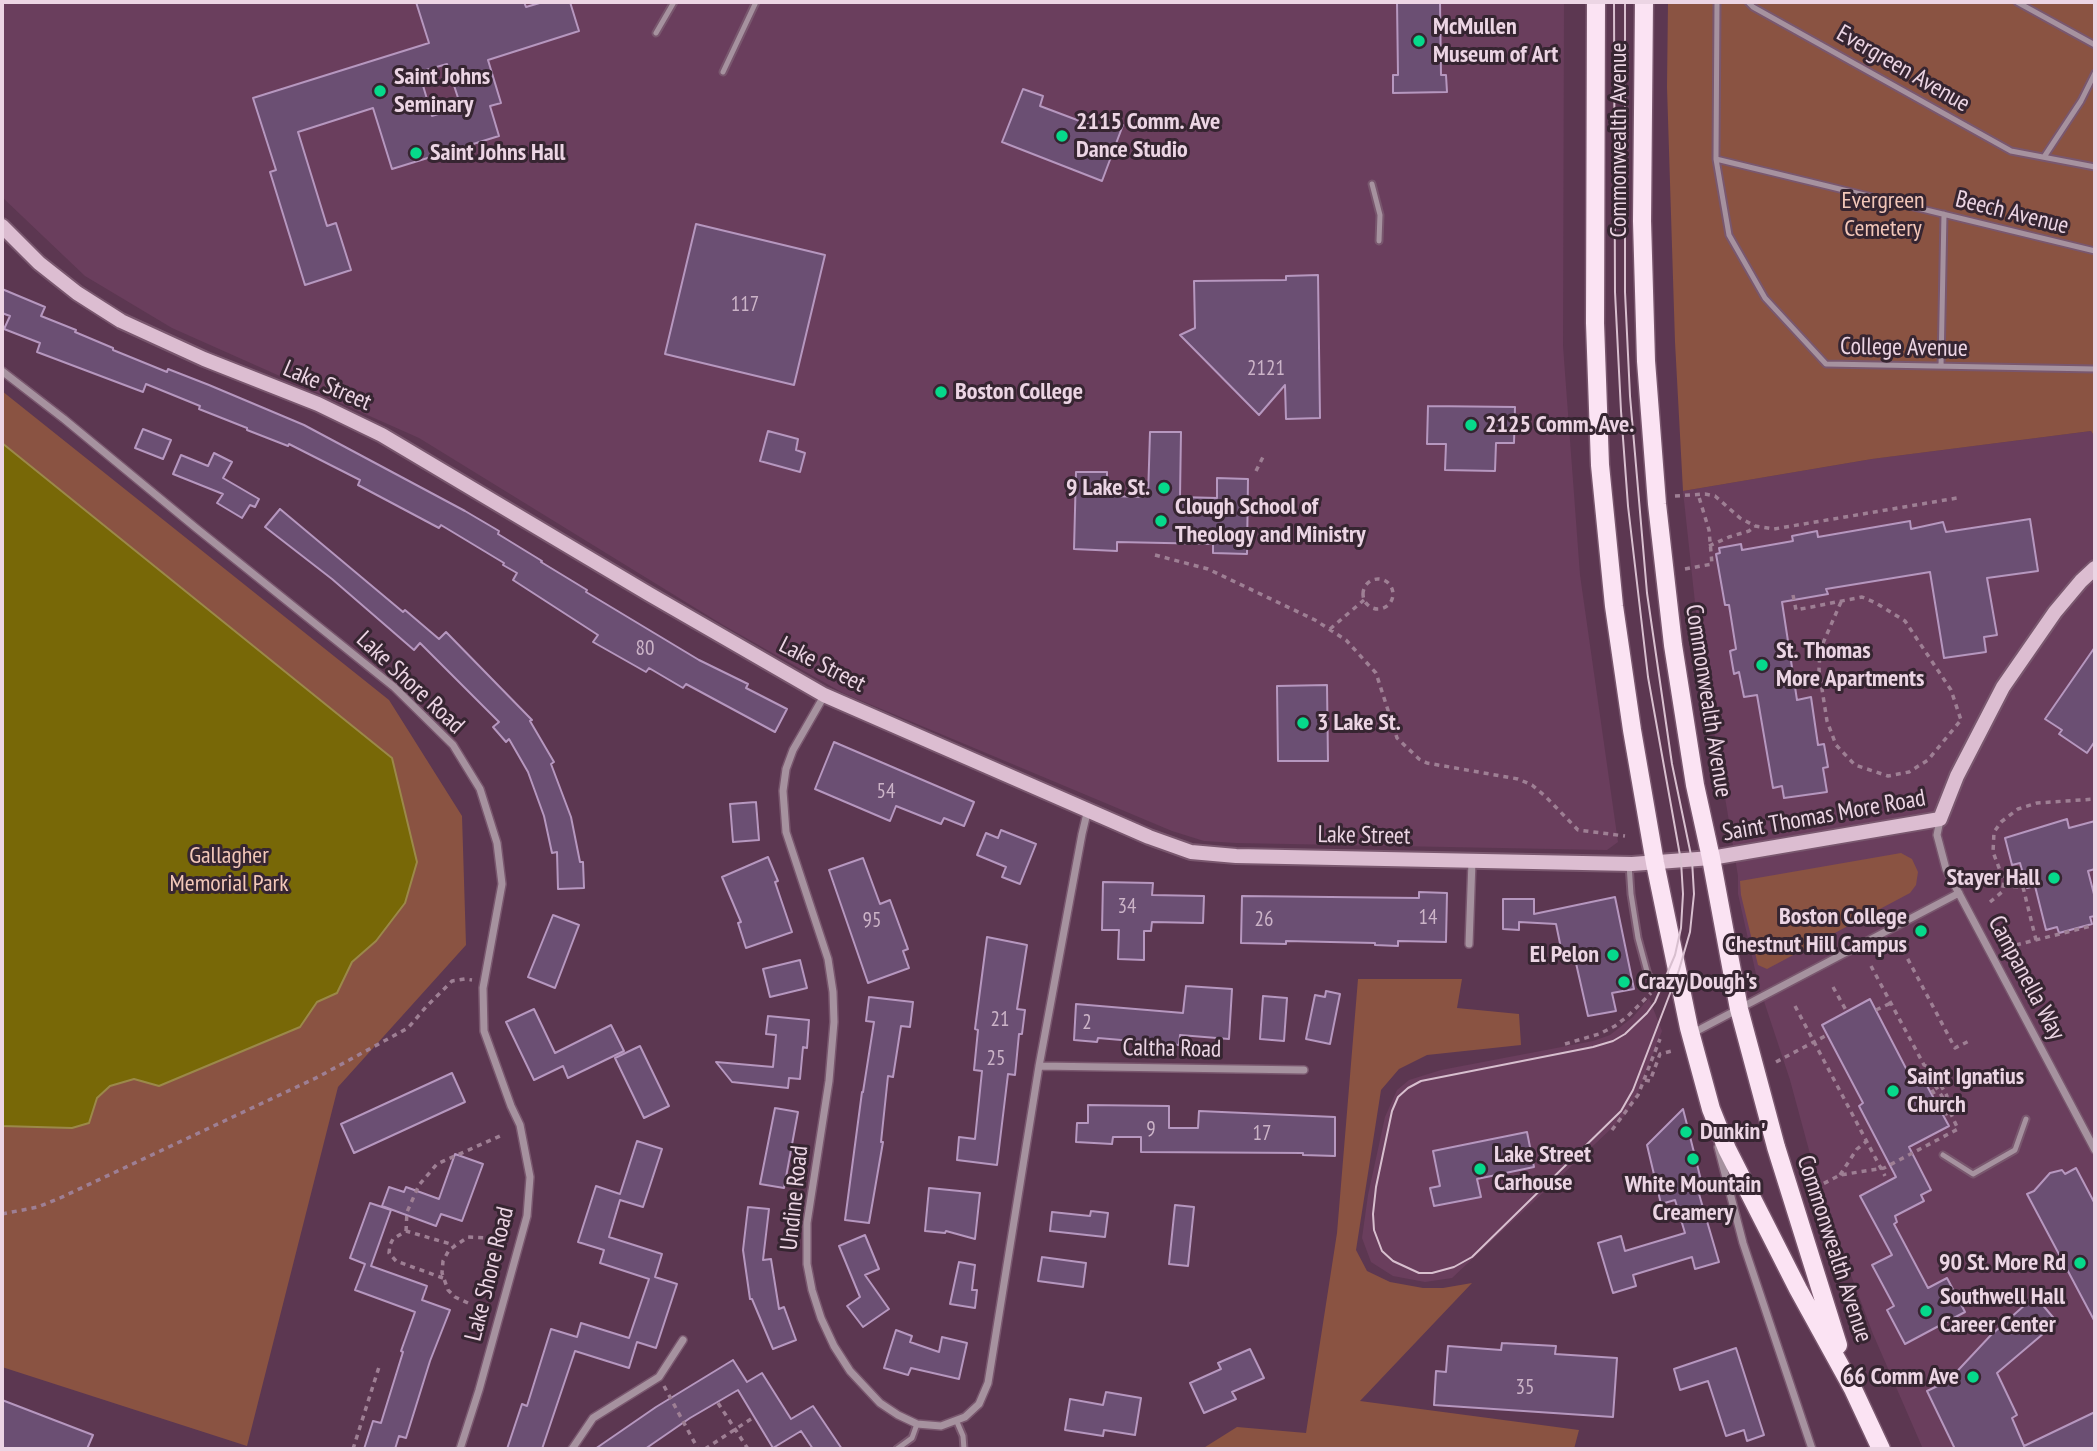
<!DOCTYPE html>
<style>
body{margin:0}
#map{position:relative;width:2097px;height:1451px;overflow:hidden;background:#5c3751;font-family:"PT Sans Narrow",sans-serif}
canvas{display:block}
.frame{position:absolute;inset:0;border:4px solid #ecd5e4;pointer-events:none}
</style>
<div id="map">
<canvas width="2097" height="1451"></canvas>
<div class="frame"></div>
</div>
<script>
const ctx = document.querySelector('canvas').getContext('2d');
ctx.lineJoin = 'round';
function paint(path, color) { ctx.fillStyle = color; ctx.fill(path, 'evenodd'); }
const poly = rows => new Path2D(rows.map(r => 'M' + r).join(''));
function stroke(path, color, width, dash) { ctx.strokeStyle = color; ctx.lineWidth = width; ctx.lineCap = dash ? 'butt' : 'round'; ctx.setLineDash(dash || []); ctx.stroke(path); }
function drawText(font, color, halo, rows, align = 'center') {
  ctx.font = font + ' "PT Sans Narrow",sans-serif'; ctx.lineWidth = 6; ctx.setLineDash([]); ctx.textBaseline = 'middle'; ctx.strokeStyle = halo; ctx.fillStyle = color; for (const [text, x, y, turn = 0] of rows) {
    ctx.save(); ctx.translate(x, y); ctx.rotate((+turn || 0) * Math.PI / 180); ctx.textAlign = isNaN(turn) ? turn : align; if (halo) ctx.strokeText(text, 0, 0); ctx.fillText(text, 0, 0); ctx.restore();
  }
}
const built = poly([
 [2,2,1564,2,1563,346,1580,575,1618,842,1607,850,1236,843,1204,841,1172,831,843,693,723,625,419,438,172,328,85,276,2,197],
 [2091,431,2095,437,2095,1449,1923,1449,1873,1334,1839,1243,1813,1165,1790,1080,1758,983,1738,894,1738,876,1699,640,1683,491,1872,459],
 [1649,998,1662,1031,1638,1093,1626,1114,1611,1129,1452,1278,1425,1282,1393,1276,1371,1262,1362,1238,1368,1195,1385,1117,1397,1090,1409,1080,1441,1070,1593,1041,1610,1035,1633,1017]
]);
const green = poly([
 [1668,2,2095,2,2095,437,2091,431,1872,459,1683,491,1675,342,1667,87],
 [2,391,389,700,462,816,466,945,338,1087,247,1446,2,1367],
 [1901,853,1912,859,1918,872,1916,885,1910,893,1767,969,1758,965,1741,895,1740,881],
 [1358,979,1462,979,1457,1008,1519,1014,1521,1045,1427,1055,1399,1069,1381,1090,1356,1250,1367,1271,1390,1282,1423,1288,1443,1288,1472,1283,1360,1401,1579,1430,1574,1449,1202,1449,1237,1427,1306,1433,1337,1233]
]);
const water = poly([
 [2,443,392,758,417,862,405,903,376,941,352,962,337,993,317,1002,300,1027,159,1086,134,1079,110,1086,97,1098,89,1123,72,1128,2,1126,2,443]
]);
const building = poly([
 [416,2,524,2,526,7,543,2,570,2,579,31,488,60,501,103,490,106,499,136,392,169,373,108,298,132,327,226,336,223,351,270,305,285,270,172,276,170,253,98,429,43,416,2],
 [447,64,461,107,432,116,419,72,447,64],
 [1397,2,1440,2,1441,75,1446,75,1447,92,1393,93,1393,75,1398,75,1397,2],
 [1023,89,1043,96,1040,106,1101,129,1105,118,1123,125,1102,181,1002,142,1023,89],
 [696,224,825,255,794,385,665,354,696,224],
 [1318,275,1320,418,1286,419,1285,385,1259,415,1180,335,1195,328,1194,281,1286,280,1286,276,1318,275],
 [2,289,45,307,41,316,76,330,75,332,113,348,113,350,167,372,168,369,209,385,304,425,465,511,499,531,498,534,542,561,541,562,587,590,586,592,699,660,748,684,746,688,787,709,775,732,686,684,683,688,649,668,646,672,593,642,598,635,513,580,517,573,503,565,504,563,441,525,439,528,358,485,360,480,289,444,288,446,247,430,247,428,199,409,200,406,146,384,143,392,37,352,40,343,4,329,10,316,2,313,2,289],
 [1428,406,1515,407,1514,443,1496,443,1495,471,1445,470,1446,444,1427,444,1428,406],
 [143,429,171,440,163,459,135,448,143,429],
 [768,431,798,439,796,450,805,453,800,472,760,461,768,431],
 [1150,432,1181,432,1180,497,1217,498,1217,478,1248,479,1247,554,1213,553,1213,544,1117,542,1117,551,1074,549,1076,472,1107,472,1107,496,1148,497,1150,432],
 [214,453,232,462,223,478,259,499,255,507,250,505,242,518,217,503,223,494,173,474,181,455,208,466,214,453],
 [280,509,403,612,405,610,439,639,446,632,532,720,530,721,554,762,551,764,571,817,580,862,583,862,584,888,558,889,557,852,552,853,544,816,528,772,509,739,506,742,493,727,499,722,420,643,414,650,332,579,265,527,280,509],
 [2030,519,2038,571,1987,578,1997,635,1984,637,1986,652,1944,658,1930,572,1826,589,1828,594,1782,602,1797,700,1811,697,1818,745,1824,744,1828,767,1823,768,1827,792,1784,798,1782,786,1773,788,1757,695,1744,697,1739,672,1734,674,1730,651,1736,649,1729,605,1725,605,1716,554,1720,553,1719,548,1741,544,1742,550,1793,541,1792,536,1817,531,1818,537,1910,521,1911,529,1943,522,1946,532,2030,519],
 [2095,647,2095,741,2087,753,2059,734,2062,730,2045,719,2095,647],
 [1327,685,1328,761,1278,761,1277,686,1327,685],
 [834,742,974,802,964,826,944,818,941,824,896,806,890,821,815,789,834,742],
 [756,802,759,840,733,842,730,804,756,802],
 [2067,819,2069,828,2095,821,2095,869,2088,871,2095,898,2095,916,2090,917,2092,924,2059,933,2057,927,2046,930,2035,886,2027,888,2020,863,2012,865,2005,838,2067,819],
 [1001,830,1036,844,1020,884,1002,877,1006,867,977,855,986,833,998,838,1001,830],
 [768,857,778,881,775,882,792,932,746,948,738,923,741,922,722,877,768,857],
 [863,858,880,904,890,900,908,949,903,951,909,968,868,983,829,870,863,858],
 [1103,882,1153,883,1152,895,1204,896,1203,923,1152,922,1151,931,1144,931,1144,960,1118,959,1119,930,1102,930,1103,882],
 [1419,892,1447,893,1446,942,1398,941,1398,946,1375,945,1375,943,1286,941,1286,944,1241,943,1242,896,1419,898,1419,892],
 [1615,897,1634,989,1612,993,1616,1011,1588,1016,1573,950,1562,953,1556,924,1519,922,1519,930,1503,929,1503,899,1534,899,1534,914,1615,897],
 [553,915,579,925,555,988,528,977,553,915],
 [987,937,1027,945,1017,1009,1025,1010,1022,1034,1019,1034,1015,1075,1008,1074,997,1165,957,1160,959,1137,975,1139,982,1071,974,1070,978,1030,975,1029,987,937],
 [800,960,807,988,770,997,763,969,800,960],
 [1186,986,1232,989,1229,1039,1180,1035,1179,1045,1098,1038,1097,1042,1074,1040,1076,1004,1183,1013,1186,986],
 [1326,991,1340,994,1330,1044,1306,1039,1315,995,1325,997,1326,991],
 [1263,996,1287,998,1284,1041,1260,1039,1263,996],
 [869,997,913,1002,910,1027,901,1026,893,1077,888,1076,881,1142,883,1142,869,1223,845,1220,862,1092,863,1092,874,1022,866,1021,869,997],
 [1870,999,1911,1078,1920,1073,1949,1126,1909,1147,1931,1190,1921,1195,1924,1201,1895,1216,1897,1222,1894,1224,1928,1288,1947,1278,1965,1312,1905,1344,1887,1310,1894,1306,1872,1265,1892,1255,1860,1196,1896,1177,1859,1106,1863,1103,1822,1025,1870,999],
 [534,1009,555,1053,611,1025,624,1051,568,1078,563,1066,534,1080,506,1022,534,1009],
 [768,1016,809,1020,807,1048,803,1047,800,1079,789,1078,788,1088,732,1082,716,1062,773,1067,776,1035,766,1034,768,1016],
 [640,1046,669,1106,644,1118,615,1058,640,1046],
 [452,1073,465,1102,354,1153,341,1124,452,1073],
 [1088,1105,1169,1106,1169,1128,1198,1128,1199,1111,1335,1117,1335,1156,1303,1155,1303,1153,1141,1152,1141,1137,1113,1137,1112,1144,1076,1142,1077,1123,1088,1123,1088,1105],
 [775,1108,798,1112,784,1188,760,1184,775,1108],
 [1683,1109,1704,1192,1699,1194,1719,1262,1695,1269,1692,1257,1633,1275,1636,1286,1613,1293,1598,1243,1621,1236,1625,1251,1685,1233,1675,1200,1661,1204,1647,1145,1683,1109],
 [1527,1132,1534,1167,1477,1179,1481,1197,1434,1206,1430,1188,1440,1186,1433,1151,1527,1132],
 [637,1141,662,1149,643,1207,620,1200,609,1237,662,1254,655,1277,677,1284,656,1348,637,1342,629,1368,575,1351,542,1449,507,1449,522,1404,527,1406,551,1329,577,1337,581,1323,629,1338,649,1279,600,1263,604,1250,578,1242,596,1186,620,1194,637,1141],
 [455,1154,483,1164,462,1221,441,1214,436,1226,382,1206,389,1187,404,1192,406,1187,439,1199,455,1154],
 [2076,1168,2095,1204,2095,1322,2027,1194,2034,1191,2050,1173,2062,1170,2065,1174,2076,1168],
 [929,1188,980,1193,975,1239,946,1231,945,1233,925,1231,929,1188],
 [370,1203,391,1210,371,1266,427,1286,422,1300,450,1310,430,1361,406,1438,399,1436,395,1449,364,1449,373,1421,381,1423,403,1352,401,1351,415,1312,355,1290,365,1264,350,1258,370,1203],
 [1175,1205,1194,1207,1188,1266,1169,1264,1175,1205],
 [748,1207,769,1209,763,1260,771,1259,779,1309,784,1307,796,1340,773,1349,752,1299,750,1299,743,1250,748,1207],
 [1091,1211,1108,1213,1105,1237,1050,1231,1052,1212,1090,1216,1091,1211],
 [865,1235,879,1269,865,1275,889,1309,863,1327,847,1306,860,1297,839,1246,865,1235],
 [1042,1257,1086,1263,1083,1287,1038,1281,1042,1257],
 [959,1262,975,1265,972,1290,977,1290,975,1308,950,1304,959,1262],
 [2035,1296,2057,1322,1997,1373,2017,1415,2012,1418,2024,1446,2095,1412,2095,1449,1955,1449,1927,1391,1948,1381,1991,1335,2035,1296],
 [896,1330,912,1336,910,1342,939,1352,942,1337,967,1343,959,1379,911,1368,908,1375,884,1368,896,1330],
 [1502,1343,1556,1346,1555,1354,1617,1358,1613,1417,1434,1405,1436,1371,1446,1372,1448,1346,1501,1350,1502,1343],
 [1736,1348,1764,1435,1747,1441,1744,1430,1726,1436,1708,1381,1680,1390,1674,1369,1736,1348],
 [1250,1349,1264,1378,1232,1392,1236,1399,1204,1413,1190,1383,1221,1369,1218,1363,1250,1349],
 [733,1360,747,1382,762,1373,791,1419,813,1406,842,1449,813,1449,801,1431,773,1448,738,1390,690,1418,645,1449,595,1449,656,1407,733,1360],
 [1106,1392,1141,1398,1135,1435,1104,1430,1103,1436,1065,1430,1070,1399,1103,1405,1106,1392],
 [2,1400,93,1435,87,1449,2,1449,2,1400]
]);
const path = poly([
 [1256,471,1263,457],
 [1675,496,1705,494,1715,496,1740,518,1755,526,1774,529,1957,498],
 [1709,546,1729,537,1749,531,1755,526],
 [1155,555,1208,569,1315,620,1346,640,1376,673,1397,738,1419,759,1427,763,1518,779,1532,785,1545,796,1578,830,1625,836],
 [1685,569,1712,564,1709,530,1698,494],
 '1363 594a15 15 0 1 1 30 0a15 15 0 1 1-30 0Z',
 [1793,595,1796,610,1862,597,1876,603,1905,621,1951,690,1961,720],
 [1841,602,1820,650,1819,670,1827,721,1836,745,1855,765,1888,776,1909,772,1928,760,1961,720],
 [1330,629,1364,600],
 [2003,886,2023,887,2036,940],
 [1990,902,2002,892,2004,881,1993,852,1994,832,2001,822,2018,809,2037,803,2095,799],
 [2016,945,2095,925],
 [1903,950,1955,1048,1971,1040],
 [1833,987,1847,1012],
 [1795,1006,1885,1176],
 [1876,1010,1891,1003],
 [1565,1044,1599,1034,1615,1026,1628,1016,1651,993],
 [1776,1062,1827,1035],
 [1645,1080,1650,1081,1660,1054,1672,1051],
 [1938,1103,1946,1114,1950,1112],
 [1939,1103,1924,1075,1927,1073,1945,1101],
 [1612,1130,1638,1095,1660,1039],
 [1840,1175,1857,1149,1867,1141],
 [1815,1188,1840,1175,1884,1168,1958,1129,1945,1101,1947,1096,1931,1068,1924,1065,1871,966],
 [2,1214,38,1207,60,1198,318,1077,408,1028,426,1007,452,981,465,979,472,980],
 [406,1231,407,1212,419,1185,437,1164,500,1136],
 [443,1278,396,1261,389,1253,390,1245,393,1239,406,1231,454,1245],
 [468,1303,455,1297,448,1290,442,1273,443,1261,449,1250,468,1237,488,1238],
 [664,1386,698,1449],
 [718,1403,748,1449],
 [646,1448,647,1449],
 [353,1449,379,1367],
 [705,1449,754,1417]
]);
const lane = poly([
 [1717,2,1716,159,1729,235,1765,298,1826,364,2095,369],
 [1748,2,1753,7,2011,151,2095,167],
 [2017,2,2095,45],
 [656,33,674,2],
 [723,72,756,2],
 [2044,157,2081,101,2095,73],
 [1716,159,2095,251],
 [1372,184,1380,215,1379,241],
 [1941,366,1944,214],
 [1629,864,1631,894,1638,938,1648,975,1654,981,1675,988],
 [1943,1155,1973,1174,2015,1150,2026,1119],
 [957,1422,963,1436,964,1449],
 [897,1449,912,1438,917,1424]
]);
const street = poly([
 [2,371,64,419,196,528,394,687,453,745,480,789,497,843,502,884,483,988,484,1031,511,1106,520,1125,530,1177,527,1216,479,1390,460,1449],
 [824,696,793,750,786,769,783,791,786,832,828,959,833,992,834,1022,829,1081,807,1223,807,1264,812,1290,821,1318,834,1346,850,1371,880,1403,898,1415,917,1424,941,1426,965,1417,979,1404,988,1383,1039,1066,1082,834,1088,809],
 [1940,820,1937,835,1946,869,2095,1150],
 [1469,944,1472,861],
 [1691,1034,1959,893],
 [1039,1066,1304,1070],
 [1718,1147,1743,1243,1812,1449],
 [572,1449,593,1418,659,1377,683,1340]
]);
const secondary = poly([
 [2,226,39,263,77,293,121,321,204,359,318,404,382,435,649,594,824,695,1149,837,1191,852,1236,856,1632,864,1711,858,1940,819,1957,776,2003,687,2055,612,2081,581,2095,568]
]);
const primary = poly([
 [1596,2,1595,323,1600,465,1614,606,1632,730,1655,863,1689,1028,1711,1109,1727,1149,1798,1289,1853,1389,1881,1449],
 [1644,2,1642,221,1646,361,1657,504,1673,645,1695,785,1711,858,1739,1009,1776,1147,1838,1345]
]);
const tram = poly([
 [1614,2,1615,292,1621,411,1628,506,1648,677,1681,861,1683,894,1681,928,1675,955,1655,1002,1647,1013,1625,1034,1613,1041,1593,1047,1421,1081,1408,1088,1398,1097,1392,1111,1376,1187,1373,1214,1374,1230,1382,1251,1393,1261,1419,1273,1432,1273,1454,1267,1472,1257,1621,1111,1633,1090,1679,970,1690,932,1694,894,1692,860,1672,764,1647,593,1630,396,1625,292,1625,2]
]);
const markers = [
 [1419,41,7,"#06d98b"],
 [380,91,7,"#06d98b"],
 [1062,136,7,"#06d98b"],
 [416,153,7,"#06d98b"],
 [941,392,7,"#06d98b"],
 [1471,425,7,"#06d98b"],
 [1164,488,7,"#06d98b"],
 [1161,521,7,"#06d98b"],
 [1762,665,7,"#06d98b"],
 [1303,723,7,"#06d98b"],
 [2054,878,7,"#06d98b"],
 [1921,931,7,"#06d98b"],
 [1613,955,7,"#06d98b"],
 [1624,982,7,"#06d98b"],
 [1893,1091,7,"#06d98b"],
 [1686,1132,7,"#06d98b"],
 [1693,1159,7,"#06d98b"],
 [1480,1169,7,"#06d98b"],
 [2080,1263,7,"#06d98b"],
 [1926,1311,7,"#06d98b"],
 [1973,1377,7,"#06d98b"]
];
const numberNames = [
 ["117",745,305],
 ["2121",1266,369],
 ["80",645,649],
 ["54",886,792],
 ["34",1127,907],
 ["14",1428,918],
 ["26",1264,920],
 ["95",872,921],
 ["21",1000,1020],
 ["2",1087,1023],
 ["25",996,1059],
 ["9",1151,1130],
 ["17",1262,1134],
 ["35",1525,1388]
];
const poiNames = [
 ["McMullen",1433,27],
 ["Museum of Art",1433,55],
 ["Saint Johns",394,77],
 ["Seminary",394,105],
 ["2115 Comm. Ave",1076,122],
 ["Dance Studio",1076,150],
 ["Saint Johns Hall",430,153],
 ["Boston College",955,392],
 ["2125 Comm. Ave.",1485,425],
 ["9 Lake St.",1150,488,"right"],
 ["Clough School of",1175,507],
 ["Theology and Ministry",1175,535],
 ["St. Thomas",1776,651],
 ["More Apartments",1776,679],
 ["3 Lake St.",1317,723],
 ["Stayer Hall",2040,878,"right"],
 ["Boston College",1907,917,"right"],
 ["Chestnut Hill Campus",1907,945,"right"],
 ["El Pelon",1599,955,"right"],
 ["Crazy Dough's",1638,982],
 ["Saint Ignatius",1907,1077],
 ["Church",1907,1105],
 ["Dunkin'",1700,1132],
 ["Lake Street",1494,1155],
 ["Carhouse",1494,1183],
 ["White Mountain",1693,1185,"center"],
 ["Creamery",1693,1213,"center"],
 ["90 St. More Rd",2066,1263,"right"],
 ["Southwell Hall",1940,1297],
 ["Career Center",1940,1325],
 ["66 Comm Ave",1959,1377,"right"]
];
const streetNames = [
 ["Evergreen Avenue",1903,69,30],
 ["Commonwealth Avenue",1619,140,-90],
 ["Beech Avenue",2012,213,14],
 ["College Avenue",1904,348,1],
 ["Lake Street",327,386,23],
 ["Lake Street",822,665,27],
 ["Lake Shore Road",410,683,43],
 ["Commonwealth Avenue",1708,701,81],
 ["Saint Thomas More Road",1824,816,-10],
 ["Lake Street",1364,836,1],
 ["Campanella Way",2026,978,62],
 ["Caltha Road",1172,1049,1],
 ["Undine Road",795,1198,-84],
 ["Commonwealth Avenue",1834,1249,72],
 ["Lake Shore Road",490,1274,-76]
];
const parkNames = [
 ["Evergreen",1883,201],
 ["Cemetery",1883,229],
 ["Gallagher",229,856],
 ["Memorial Park",229,884]
];
paint(built, '#6a3e5d');
paint(green, '#8a5342');
paint(water, '#786807');
stroke(water, '#9b8949', 2);
paint(building, '#6b4f73');
stroke(building, '#b697bf', 2);
stroke(lane, '#79576e', 9);
stroke(street, '#79576e', 10);
stroke(secondary, '#79576e', 18);
stroke(primary, '#79576e', 21);
stroke(path, '#9e7f94', 3.5, [5, 5]);
stroke(lane, '#a6929f', 5);
stroke(street, '#a6929f', 7);
stroke(secondary, '#dcbdd1', 14);
stroke(primary, '#fbe3f3', 18);
stroke(tram, '#d8bfcf', 2);
for (const [x, y, r, color] of markers) { const dot = new Path2D(); dot.arc(x, y, r, 0, 2 * Math.PI); ctx.fillStyle = color; ctx.fill(dot); stroke(dot, '#362531', 2.5); }
drawText('21px', '#ccb4c8', null, numberNames);
drawText('bold 24px', '#ecd5e4', '#362531', poiNames, 'left');
drawText('24px', '#ecd5e4', '#362531', streetNames);
drawText('24px', '#f3c7b9', '#362531', parkNames);
</script>
